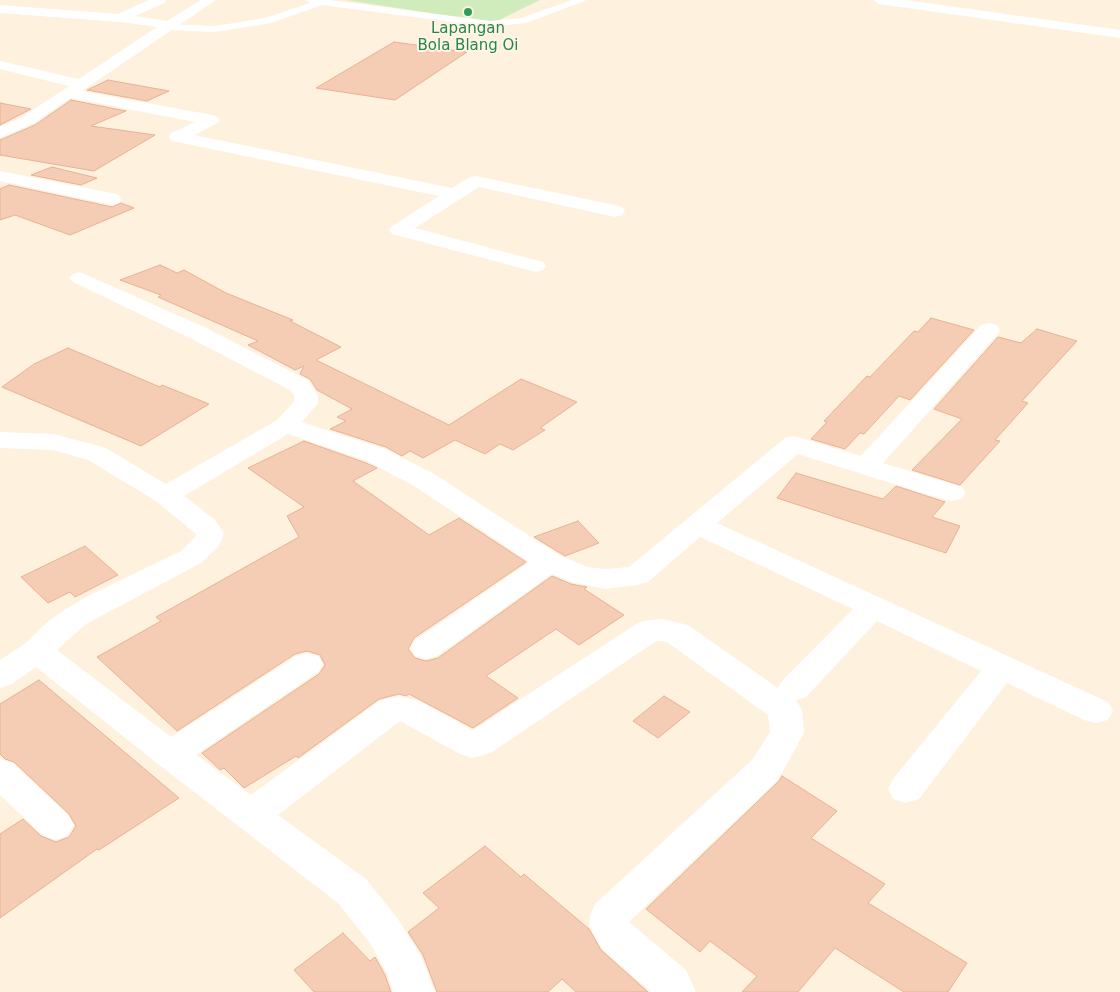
<!DOCTYPE html>
<style>
body{margin:0}
canvas{display:block;background:#fef1de}
</style>
<canvas width="1120" height="992"></canvas>
<script>
const ctx = document.querySelector('canvas').getContext('2d');
ctx.lineJoin = 'round';
function paint(path, color) { ctx.fillStyle = color; ctx.fill(path, 'evenodd'); }
const poly = rows => new Path2D(rows.map(r => 'M' + r).join(''));
function stroke(path, color, width, dash) { ctx.strokeStyle = color; ctx.lineWidth = width; ctx.lineCap = dash ? 'butt' : 'round'; ctx.setLineDash(dash || []); ctx.stroke(path); }
function drawText(font, color, halo, rows, align = 'center') {
  ctx.font = font + ' "DejaVu Sans",sans-serif'; ctx.lineWidth = 4; ctx.setLineDash([]); ctx.textBaseline = 'middle'; ctx.strokeStyle = halo; ctx.fillStyle = color; for (const [text, x, y, turn = 0] of rows) {
    ctx.save(); ctx.translate(x, y); ctx.rotate((+turn || 0) * Math.PI / 180); ctx.textAlign = isNaN(turn) ? turn : align; if (halo) ctx.strokeText(text, 0, 0); ctx.fillText(text, 0, 0); ctx.restore();
  }
}
const green = poly([
 [346,0,540,0,493,23]
]);
const building = poly([
 [394,42,467,52,395,100,316,88,394,42],
 [108,80,169,91,147,101,87,90,108,80],
 [71,100,126,111,91,126,155,135,94,171,0,155,0,140,35,125,71,100],
 [0,103,31,109,0,125,0,103],
 [52,167,97,178,81,185,31,175,52,167],
 [9,185,112,207,121,203,134,208,70,235,15,215,0,220,0,189,9,185],
 [160,265,177,273,184,270,226,293,293,320,290,321,341,347,316,360,449,425,521,379,577,402,540,428,545,430,513,450,500,444,485,454,455,440,423,458,410,451,402,456,386,447,330,429,346,421,337,417,352,409,317,390,310,379,300,374,304,366,295,370,248,345,258,341,158,297,161,295,120,280,160,265],
 [931,318,974,330,910,400,899,396,864,434,860,433,845,449,811,439,827,422,824,421,867,376,870,377,914,331,918,332,931,318],
 [1037,329,1077,341,1022,401,1028,403,995,440,1000,441,960,485,912,470,962,419,934,409,998,337,1021,343,1037,329],
 [68,348,160,387,162,385,209,404,141,446,2,387,34,364,68,348],
 [304,441,366,463,377,468,353,481,429,535,459,518,526,562,414,638,408,649,415,658,426,661,438,658,552,576,571,584,587,587,584,589,624,615,579,645,556,629,486,676,518,698,473,728,409,694,406,696,399,694,379,699,298,758,296,756,244,788,224,768,220,770,202,753,319,674,325,665,320,655,307,651,295,654,177,731,97,657,161,621,156,617,299,537,287,516,304,507,248,468,304,441],
 [796,473,883,499,896,486,945,502,932,517,960,526,946,553,777,498,796,473],
 [578,521,599,543,565,556,534,537,578,521],
 [85,546,118,575,75,597,70,592,48,603,21,577,85,546],
 [39,680,179,798,99,850,97,849,0,918,0,834,23,819,41,836,56,842,69,837,76,826,69,814,14,762,5,759,0,754,0,704,39,680],
 [664,696,690,712,658,738,633,721,664,696],
 [782,776,837,811,811,838,885,884,868,903,967,963,948,992,904,992,835,948,798,992,742,992,757,976,710,941,700,952,646,909,779,781,782,776],
 [485,846,521,877,524,874,589,929,601,950,648,992,576,992,562,979,548,992,437,992,423,955,408,932,439,908,423,893,485,846],
 [343,933,370,961,375,957,385,975,391,992,314,992,294,970,343,933]
]);
const lane = poly([
 [306,0,329,0,490,21,521,18,572,0,587,0,526,23,490,27,322,5,271,23,215,32,166,30,161,27,166,24,215,26,265,18,310,3,306,0]
]);
const street = poly([
 [149,0,166,0,165,3,135,16,167,21,201,0,216,0,82,91,212,115,218,117,220,120,218,123,194,135,452,188,470,177,476,176,615,205,622,207,625,211,622,215,615,217,479,187,415,228,543,262,546,266,543,270,536,272,392,234,389,230,392,226,439,196,177,142,171,141,169,137,171,133,195,122,71,98,34,123,0,138,0,127,22,117,69,86,0,69,0,61,79,79,157,27,120,22,0,13,0,5,118,14,149,0],
 [873,0,906,0,1120,30,1120,38,879,4,873,0],
 [0,171,112,193,119,195,121,199,119,203,112,205,0,181,0,171],
 [80,272,204,327,308,380,318,395,318,403,302,422,385,449,434,474,559,555,588,567,605,569,629,567,785,438,794,436,861,456,981,325,989,323,997,325,1000,330,997,335,883,463,962,487,966,493,962,499,952,501,942,499,798,454,717,523,1108,702,1113,711,1108,720,1096,723,1084,720,1007,683,919,799,906,803,893,799,888,789,893,779,981,671,877,621,806,697,796,700,802,710,804,733,778,780,629,922,686,970,696,992,651,992,602,949,589,926,590,915,596,903,752,760,770,732,768,715,667,642,662,641,656,641,492,752,480,756,472,758,460,754,400,721,278,815,366,879,398,919,421,956,435,992,393,992,387,974,370,943,338,903,158,764,36,667,12,684,0,688,0,660,26,643,45,624,64,610,88,596,181,551,195,537,196,534,156,501,88,460,53,450,0,448,0,432,54,434,106,448,166,484,277,420,294,402,294,395,290,390,188,337,73,282,69,278,73,274,80,272],
 [288,434,367,461,414,486,529,562,415,640,410,648,415,656,426,659,437,656,552,574,571,582,605,589,637,585,648,582,700,537,853,609,782,681,778,688,688,625,662,619,649,620,638,623,473,730,419,701,399,696,379,701,251,795,196,755,318,672,323,664,318,656,307,653,296,656,171,737,57,650,86,624,201,563,219,546,224,534,215,520,184,496,288,434],
 [0,759,13,763,68,815,74,825,68,835,55,840,42,835,0,795,0,759]
]);
const markers = [
 [468,12,5,"#2e9e5b"]
];
const farLeisurenames = [
 ["Lapangan",468,29],
 ["Bola Blang Oi",468,46]
];
paint(green, '#d1ecbc');
paint(building, '#f5ccb4');
stroke(building, '#e9b193', 1);
paint(lane, '#fff');
paint(street, '#fff');
for (const [x, y, r, color] of markers) { const dot = new Path2D(); dot.arc(x, y, r, 0, 2 * Math.PI); ctx.fillStyle = color; ctx.fill(dot); stroke(dot, '#fff4e6', 2); }
drawText('15px', '#27864d', '#fff4e6', farLeisurenames);
</script>
